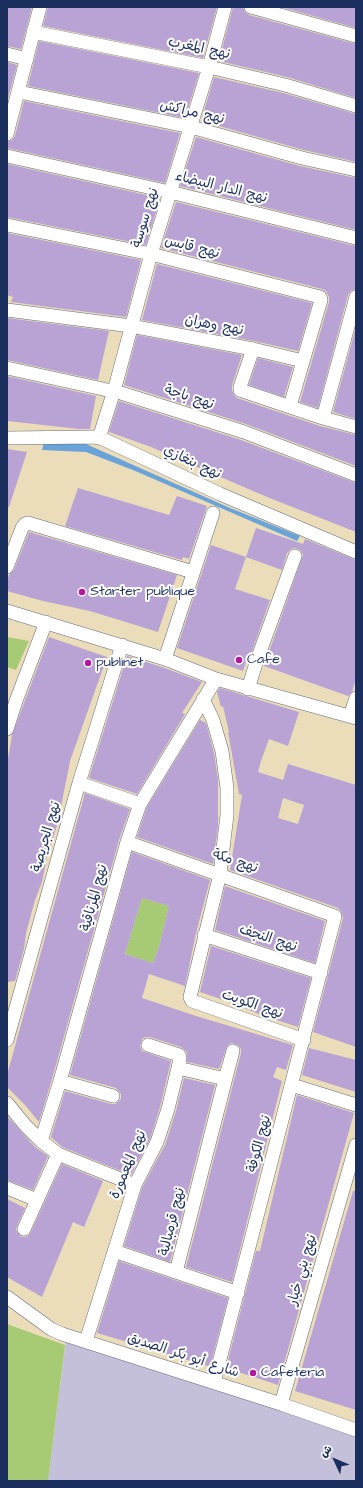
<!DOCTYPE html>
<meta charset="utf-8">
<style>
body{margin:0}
#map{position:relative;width:363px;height:1488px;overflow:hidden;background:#ebddb9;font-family:"Architects Daughter","Playpen Sans Arabic",sans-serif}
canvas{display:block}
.frame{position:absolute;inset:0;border:8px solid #1b2f5e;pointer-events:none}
.north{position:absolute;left:315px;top:1440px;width:40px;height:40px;-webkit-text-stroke:3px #fff;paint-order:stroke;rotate:314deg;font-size:11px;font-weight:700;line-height:16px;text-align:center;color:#1b2f5e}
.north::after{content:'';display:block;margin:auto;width:14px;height:18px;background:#1b2f5e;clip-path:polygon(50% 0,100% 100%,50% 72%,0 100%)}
</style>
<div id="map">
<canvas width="363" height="1488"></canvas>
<div class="frame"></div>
<div class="north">ش</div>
</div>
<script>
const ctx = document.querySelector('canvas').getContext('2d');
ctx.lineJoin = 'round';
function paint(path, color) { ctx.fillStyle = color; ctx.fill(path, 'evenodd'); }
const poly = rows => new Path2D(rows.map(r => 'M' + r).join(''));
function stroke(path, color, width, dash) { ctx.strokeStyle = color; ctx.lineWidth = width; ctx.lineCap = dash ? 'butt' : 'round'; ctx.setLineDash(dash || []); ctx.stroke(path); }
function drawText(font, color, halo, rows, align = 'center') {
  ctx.font = font + ' "Architects Daughter","Playpen Sans Arabic",sans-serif'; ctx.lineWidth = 4; ctx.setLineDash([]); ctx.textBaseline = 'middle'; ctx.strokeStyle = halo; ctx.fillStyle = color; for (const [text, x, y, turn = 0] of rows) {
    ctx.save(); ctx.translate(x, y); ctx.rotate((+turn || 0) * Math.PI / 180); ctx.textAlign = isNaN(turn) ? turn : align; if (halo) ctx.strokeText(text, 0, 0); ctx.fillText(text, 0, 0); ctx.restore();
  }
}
const industrial = poly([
 [66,1339,356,1432,356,1481,48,1481]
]);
const green = poly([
 [7,637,29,641,16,670,7,667],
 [142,898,169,906,159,947,153,963,125,954],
 [7,1324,65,1345,48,1481,7,1481]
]);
const water = poly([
 [44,442,86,444,230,508,300,536,297,541,133,470,86,452,42,450]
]);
const building = poly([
 [7,7,32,7,21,49,7,46],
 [48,7,217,7,203,58,43,26],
 [233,7,243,7,245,12,249,15,356,44,356,98,287,77,219,61],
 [281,7,356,7,356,28],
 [39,41,199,73,185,118,28,86],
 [7,62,17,65,7,102],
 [214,77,283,93,356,114,356,162,304,150,201,121],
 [24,101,180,133,165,183,7,148,7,142,12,140,15,136],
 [196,137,300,166,356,178,356,230,180,186],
 [7,164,160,198,146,245,7,217],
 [176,202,356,246,356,289,351,291,348,295,318,408,300,402,329,302,329,297,326,291,322,289,161,248],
 [7,233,141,260,126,317,11,302,13,297,7,295],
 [157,264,312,303,298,351,254,341,142,320],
 [7,318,109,331,98,380,7,360],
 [356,327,356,419,333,412],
 [137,335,242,355,232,385,232,390,234,395,237,398,320,426,356,435,356,466,246,424,124,385],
 [258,358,293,367,284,397,249,385],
 [7,376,96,396,90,429,79,429,7,421],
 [119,401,241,440,356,483,356,532,267,497,151,447,109,432],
 [7,449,27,452,9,507,7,507],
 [78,488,169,515,177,496,207,506,189,559,183,557,182,560,65,526],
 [256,528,303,544,305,539,356,560,356,678,352,692,348,696,264,666,303,555,301,551,298,549,294,548,290,550,287,553,282,570,246,557],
 [29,532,177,575,158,632,90,611,43,601,7,591,7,582,9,575,14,570],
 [211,545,246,557,235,589,270,600,249,660,247,659,243,671,177,648],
 [49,637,107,657,70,761,58,822,47,856,42,882,35,900,26,933,24,949,15,981,7,982,7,765,12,735],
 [127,656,162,667,202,682,182,713,185,714,137,794,89,778],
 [220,688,299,712,288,746,269,739,261,761,258,772,283,780,288,764,356,785,356,1047,313,1032,343,918,341,911,338,908,230,870,242,795,239,794,228,732,229,732,223,706,221,707,217,692],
 [283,798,304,805,298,824,278,818],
 [200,720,206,723,214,753,218,780,218,826,213,864,137,837,147,807],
 [85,793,130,809,119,840,52,1079,39,1122,25,1105,7,1087,7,1075],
 [132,852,210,880,196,933,185,986,149,974,142,998,196,1016,293,1045,286,1070,277,1067,273,1077,282,1081,232,1282,186,1267,241,1053,241,1049,238,1045,231,1043,227,1046,219,1069,187,1062,187,1052,181,1047,150,1037,146,1037,142,1039,140,1046,142,1051,171,1061,160,1107,150,1139,131,1175,62,1147,51,1137,65,1091,111,1104,115,1104,121,1099,121,1094,116,1088,70,1075],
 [142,898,169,906,159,947,153,963,125,954],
 [225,886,325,921,315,963,215,930],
 [211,946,311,978,298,1027,261,1015,235,1004,200,992],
 [309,1048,356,1060,356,1092,302,1075],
 [184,1078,215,1085,170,1262,124,1246,142,1188,165,1145,176,1111],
 [297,1095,354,1113,278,1385,226,1368,256,1251,260,1251],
 [7,1116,35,1147,48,1156,33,1190,7,1180],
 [62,1164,103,1181,84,1227,73,1222,42,1297,7,1277,7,1199,25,1208,17,1226,16,1230,20,1236,24,1237,28,1236,31,1232],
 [353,1191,356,1191,356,1410,295,1391],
 [119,1261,228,1298,211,1363,210,1363,208,1366,97,1333]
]);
const minor = poly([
 [251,7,356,36],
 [33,32,209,67,285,85,356,106],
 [7,54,27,59],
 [19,92,191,127,302,158,356,170],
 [7,134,40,7],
 [7,156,170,192,356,238],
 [7,225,151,254,320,297,321,300,290,406],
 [7,310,131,326,253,349,240,387,240,390,323,418,356,427],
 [253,349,303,361],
 [7,368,121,393,244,432,356,475],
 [323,418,356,297],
 [7,438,94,437,103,439,220,494,356,552],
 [99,438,114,391,151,254,209,67,225,7],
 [7,567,22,528,25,524,28,523,193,572],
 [7,611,165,659,216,679,356,718],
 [165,659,213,513],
 [248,689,257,660,295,556],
 [203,699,213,720,222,751,227,788,227,815,220,874,190,997,192,1001,304,1040],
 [350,716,356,698],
 [7,729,16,701,46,622],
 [79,783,140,804],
 [127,842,335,916,214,1382],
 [204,935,321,973],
 [7,1040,79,783,122,645],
 [233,1051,176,1272,225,1079,233,1051],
 [178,1068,225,1079],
 [60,1081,113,1096],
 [292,1085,356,1105],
 [7,1103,25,1125,41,1141,58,1154,135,1185],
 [41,1141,60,1081,127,842,140,804,216,679],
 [7,1188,37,1200],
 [24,1229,58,1154],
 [114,1251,238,1293],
 [7,1297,51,1329,62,1334,281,1404,356,1430],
 [86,1341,135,1185,157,1142,168,1109,178,1068,180,1058,179,1055,148,1045],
 [281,1404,356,1145]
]);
const markers = [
 [82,592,4,"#b5179e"],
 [239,660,4,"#b5179e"],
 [88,663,4,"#b5179e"],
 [253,1373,4,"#b5179e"]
];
const streetNames = [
 ["نهج المغرب",199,49,12],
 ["نهج مراكش",192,113,13],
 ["نهج الدار البيضاء",221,188,14],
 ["نهج سوسة",146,218,-73],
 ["نهج قابس",192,248,14],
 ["نهج وهران",214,326,11],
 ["نهج باجة",189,398,18],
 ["نهج بنغازي",192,463,25],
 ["نهج الجريصة",47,837,-74],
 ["نهج مكة",235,862,19],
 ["نهج المرناقية",95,898,-75],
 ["نهج النجف",268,939,18],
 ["نهج الكويت",252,1005,19],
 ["نهج الكوفة",260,1144,-75],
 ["نهج المعمورة",129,1165,-67],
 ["نهج قرمبالية",173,1222,-76],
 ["نهج بني خيار",303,1270,-74],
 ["شارع أبو بكر الصديق",183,1356,18]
];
const poiNames = [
 ["Starter publique",90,592],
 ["Cafe",247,660],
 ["publinet",96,663],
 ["Cafeteria",261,1373]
];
paint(industrial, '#c5c0da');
paint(green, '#a7cb75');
paint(water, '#69a3d9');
paint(building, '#b9a3d5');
stroke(minor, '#646c7e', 14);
stroke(minor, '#fff', 13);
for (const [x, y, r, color] of markers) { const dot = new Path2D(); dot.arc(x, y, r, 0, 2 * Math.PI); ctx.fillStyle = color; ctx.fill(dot); stroke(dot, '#fff', 1.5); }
drawText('14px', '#1b2f5e', '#fff', streetNames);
drawText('14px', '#1b2f5e', '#fff', poiNames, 'left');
</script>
